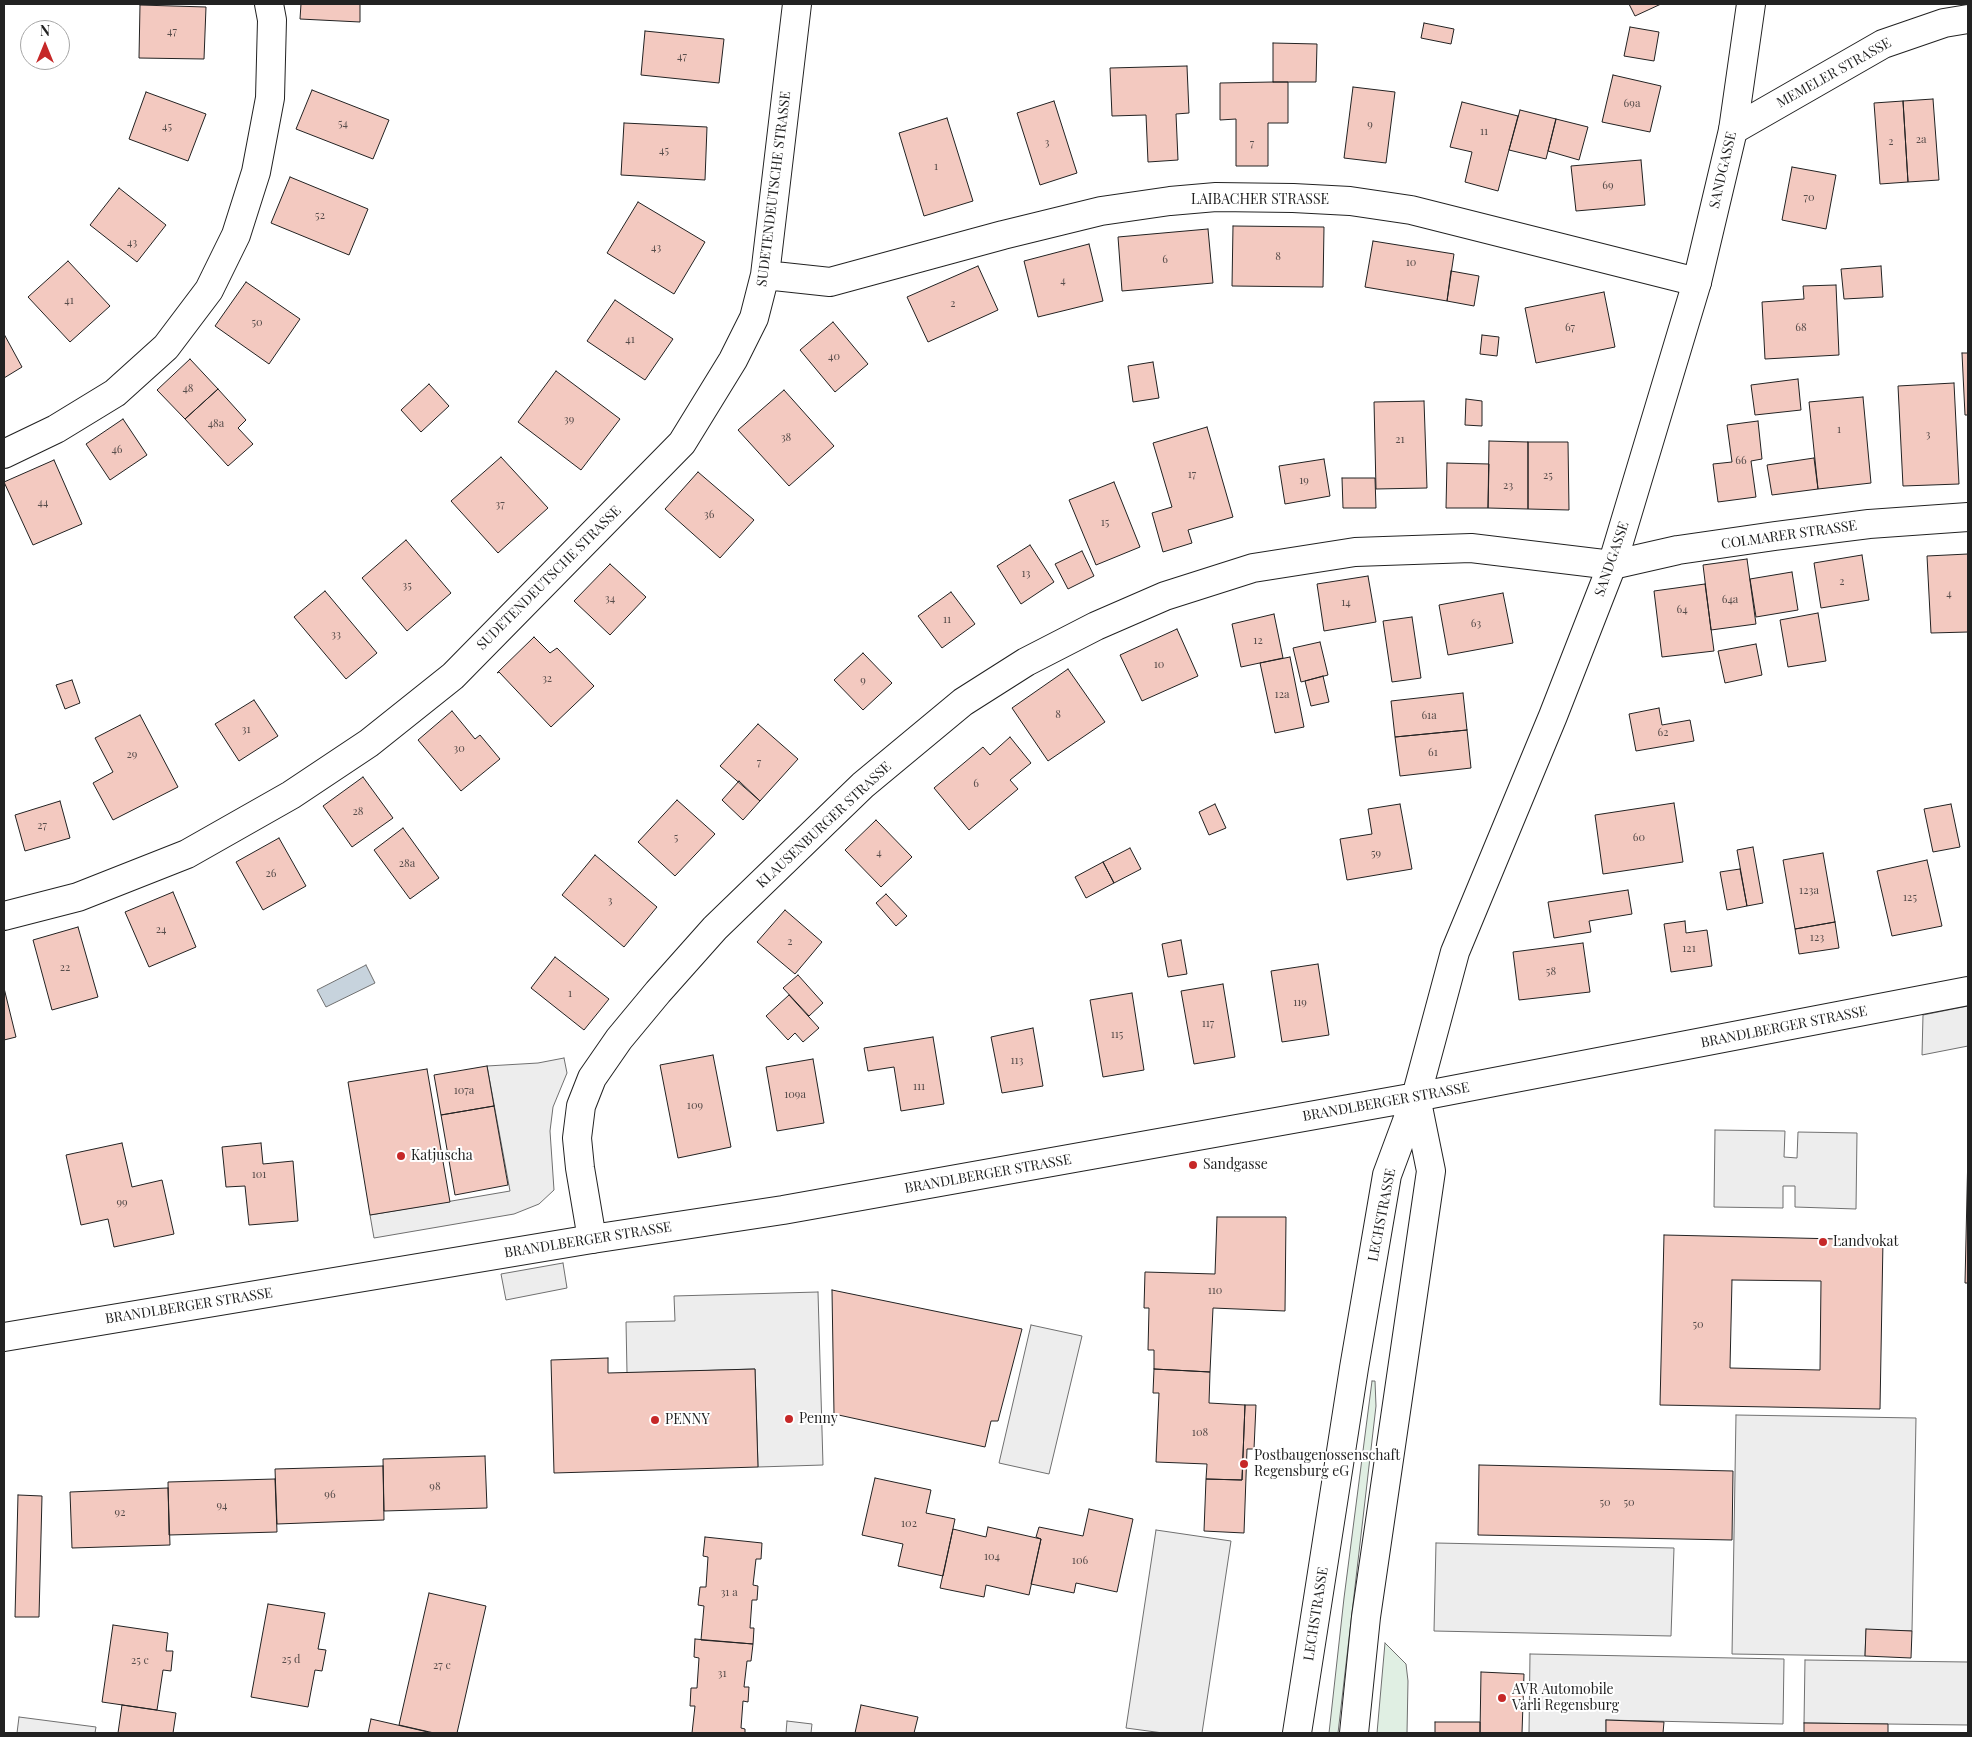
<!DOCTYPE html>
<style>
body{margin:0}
#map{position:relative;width:1972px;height:1737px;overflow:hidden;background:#fff;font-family:"Playfair Display",serif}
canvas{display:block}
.frame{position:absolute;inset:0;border:5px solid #222;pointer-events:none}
.north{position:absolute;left:20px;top:20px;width:50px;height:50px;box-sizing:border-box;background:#fff;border:1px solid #a7a7a7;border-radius:50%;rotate:0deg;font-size:14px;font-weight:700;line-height:20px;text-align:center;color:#222}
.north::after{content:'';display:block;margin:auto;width:18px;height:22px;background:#c62828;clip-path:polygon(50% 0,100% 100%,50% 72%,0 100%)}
</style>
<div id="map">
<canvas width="1972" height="1737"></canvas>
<div class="frame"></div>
<div class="north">N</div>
</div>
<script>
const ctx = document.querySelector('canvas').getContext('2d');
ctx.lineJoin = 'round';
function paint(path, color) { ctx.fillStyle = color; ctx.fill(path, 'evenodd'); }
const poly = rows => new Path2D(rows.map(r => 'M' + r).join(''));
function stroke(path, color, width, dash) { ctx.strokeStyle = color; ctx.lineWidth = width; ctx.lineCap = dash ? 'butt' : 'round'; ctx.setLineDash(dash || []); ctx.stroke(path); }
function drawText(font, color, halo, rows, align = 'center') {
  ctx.font = font + ' "Playfair Display",serif'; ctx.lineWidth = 4; ctx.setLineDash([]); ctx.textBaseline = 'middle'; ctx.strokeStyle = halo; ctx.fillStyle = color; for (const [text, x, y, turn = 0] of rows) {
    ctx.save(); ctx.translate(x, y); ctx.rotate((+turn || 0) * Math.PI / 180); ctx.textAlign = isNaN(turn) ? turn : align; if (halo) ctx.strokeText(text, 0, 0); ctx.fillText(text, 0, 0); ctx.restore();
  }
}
const green = poly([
 [1372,1381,1375,1381,1376,1406,1338,1733,1329,1733,1344,1598,1372,1381],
 [1385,1643,1406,1664,1408,1681,1407,1733,1377,1733,1385,1643]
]);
const parking = poly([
 [1968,1006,1968,1046,1922,1055,1923,1015,1968,1006],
 [564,1058,567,1073,553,1107,550,1131,554,1190,539,1204,514,1214,374,1238,370,1215,510,1191,487,1066,538,1063,564,1058],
 [1715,1130,1785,1131,1784,1157,1797,1158,1798,1132,1857,1133,1856,1209,1795,1207,1795,1186,1783,1186,1783,1208,1714,1207,1715,1130],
 [563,1263,567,1288,506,1300,501,1274,563,1263],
 [818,1292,823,1465,758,1467,755,1369,627,1373,626,1322,675,1321,674,1296,818,1292],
 [1031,1325,1082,1336,1049,1474,999,1463,1031,1325],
 [1736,1415,1916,1418,1912,1631,1866,1630,1865,1656,1732,1654,1736,1415],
 [1156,1530,1231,1541,1202,1733,1163,1733,1126,1728,1156,1530],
 [1436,1543,1674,1548,1671,1636,1434,1631,1436,1543],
 [1530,1654,1784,1659,1783,1724,1606,1720,1606,1733,1529,1733,1530,1654],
 [1805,1660,1968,1662,1968,1725,1804,1723,1805,1660],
 [19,1717,96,1727,95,1733,17,1733,19,1717],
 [787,1721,812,1724,811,1733,786,1733,787,1721]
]);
const water = poly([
 [366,965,375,983,326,1007,317,990,366,965]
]);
const building = poly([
 [301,4,360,4,360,22,300,19,301,4],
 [1629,4,1661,4,1635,16,1629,4],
 [140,5,206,7,204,59,139,58,140,5],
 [1424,23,1454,29,1451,44,1421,38,1424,23],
 [1630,27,1659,32,1654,61,1624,56,1630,27],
 [645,31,724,39,719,83,641,75,645,31],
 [1273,43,1317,44,1316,82,1273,82,1273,43],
 [1187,66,1189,113,1176,114,1178,160,1148,162,1146,115,1112,116,1110,68,1187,66],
 [1613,75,1661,86,1650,132,1602,122,1613,75],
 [1273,82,1288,82,1288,123,1268,123,1268,166,1236,166,1236,119,1220,120,1220,83,1273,82],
 [1353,87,1395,92,1386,163,1344,158,1353,87],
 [312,90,389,120,373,159,296,129,312,90],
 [146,92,206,114,188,161,129,139,146,92],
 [1933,99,1939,180,1908,182,1903,101,1933,99],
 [1054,101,1077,173,1040,185,1017,113,1054,101],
 [1903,101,1908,182,1880,184,1874,103,1903,101],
 [1462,102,1518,116,1498,191,1465,182,1472,152,1450,147,1462,102],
 [1520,110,1556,119,1546,159,1509,150,1520,110],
 [947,118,973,201,924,216,899,133,947,118],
 [1556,119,1588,127,1579,160,1548,151,1556,119],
 [624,123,707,127,705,180,621,175,624,123],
 [1641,160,1645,205,1576,211,1571,166,1641,160],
 [1792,167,1836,175,1826,229,1782,220,1792,167],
 [290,177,368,209,349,255,271,223,290,177],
 [119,188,166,225,137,262,90,225,119,188],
 [638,202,705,242,674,294,607,253,638,202],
 [1233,226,1324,227,1323,287,1232,286,1233,226],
 [1208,229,1213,283,1122,291,1118,237,1208,229],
 [1373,241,1454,254,1447,301,1365,287,1373,241],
 [1089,244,1103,301,1038,317,1024,261,1089,244],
 [68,261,110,306,70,342,28,297,68,261],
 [978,266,998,310,928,342,907,297,978,266],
 [1881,266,1883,297,1844,299,1841,269,1881,266],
 [1451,271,1479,276,1474,306,1447,301,1451,271],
 [246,282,300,319,269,364,215,326,246,282],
 [1836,285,1839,355,1765,359,1762,302,1804,299,1803,286,1836,285],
 [1604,292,1615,347,1536,363,1525,308,1604,292],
 [615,300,673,339,645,380,587,341,615,300],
 [833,322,868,364,835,392,800,350,833,322],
 [4,334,22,367,4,378,4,334],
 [1482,335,1499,337,1497,356,1480,354,1482,335],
 [1962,353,1968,353,1968,415,1965,415,1962,353],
 [190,359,218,389,185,419,157,390,190,359],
 [1153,362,1159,398,1133,402,1128,366,1153,362],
 [556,371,620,419,581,470,518,422,556,371],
 [1798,379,1801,410,1755,415,1751,385,1798,379],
 [1954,383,1959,484,1903,486,1898,386,1954,383],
 [429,384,449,406,421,432,401,410,429,384],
 [218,389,246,420,238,428,253,444,228,466,185,419,218,389],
 [784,390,834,446,789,486,738,430,784,390],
 [1863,397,1871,483,1818,489,1809,402,1863,397],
 [1466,399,1482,401,1482,426,1465,425,1466,399],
 [1424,401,1427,488,1376,489,1374,402,1424,401],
 [123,419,147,455,110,480,86,444,123,419],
 [1758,421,1762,459,1751,461,1756,497,1718,502,1713,464,1732,462,1727,425,1758,421],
 [1207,427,1233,517,1188,530,1192,543,1163,552,1152,513,1172,507,1153,443,1207,427],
 [1489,441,1528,442,1528,509,1488,508,1489,441],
 [1528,442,1568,442,1569,510,1528,509,1528,442],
 [501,457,548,508,498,553,451,501,501,457],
 [1814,458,1818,489,1772,495,1767,465,1814,458],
 [1324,459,1330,496,1285,504,1279,466,1324,459],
 [54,460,82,524,33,545,4,482,54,460],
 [1447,463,1489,464,1488,508,1446,508,1447,463],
 [698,472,754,520,720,558,665,509,698,472],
 [1342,478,1375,478,1376,508,1343,508,1342,478],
 [1114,482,1140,547,1096,565,1069,500,1114,482],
 [406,540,451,593,407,631,362,578,406,540],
 [1030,545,1054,582,1021,604,997,566,1030,545],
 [1082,551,1094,576,1068,589,1055,564,1082,551],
 [1968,554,1968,632,1931,633,1927,556,1968,554],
 [1862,555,1869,600,1821,608,1814,563,1862,555],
 [1747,559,1756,624,1711,630,1703,565,1747,559],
 [610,564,646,597,610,635,574,601,610,564],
 [1792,572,1798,610,1756,617,1750,579,1792,572],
 [1368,576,1376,622,1324,631,1317,584,1368,576],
 [1705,584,1714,651,1662,657,1654,591,1705,584],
 [325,591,377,653,346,679,294,617,325,591],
 [951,592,975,624,942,648,918,616,951,592],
 [1503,593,1513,643,1448,655,1439,605,1503,593],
 [1818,613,1826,661,1788,667,1780,620,1818,613],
 [1274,614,1283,658,1241,667,1232,624,1274,614],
 [1412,617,1421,678,1392,682,1383,621,1412,617],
 [1177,629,1198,676,1142,701,1120,655,1177,629],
 [534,637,550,653,557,648,594,686,551,727,499,672,497,673,534,637],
 [1320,642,1328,675,1301,682,1293,648,1320,642],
 [1756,644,1762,675,1725,683,1718,651,1756,644],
 [863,653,892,683,863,710,834,680,863,653],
 [1290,657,1304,727,1275,733,1260,663,1290,657],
 [1068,669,1105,722,1048,761,1012,708,1068,669],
 [1323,676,1329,702,1311,706,1305,681,1323,676],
 [72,680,80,703,65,709,56,685,72,680],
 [1463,693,1467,730,1395,737,1391,701,1463,693],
 [254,700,278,736,239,761,215,724,254,700],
 [1659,708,1662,725,1690,720,1694,741,1636,751,1629,714,1659,708],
 [452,711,475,739,480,735,500,759,461,791,418,740,452,711],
 [140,715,178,787,113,820,93,783,113,772,95,738,140,715],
 [758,724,798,759,760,801,720,766,758,724],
 [1467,730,1471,768,1400,776,1395,737,1467,730],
 [1010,737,1031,763,1010,780,1018,789,969,830,934,788,983,747,990,755,1010,737],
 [363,777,393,818,352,847,323,806,363,777],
 [739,781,760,801,743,820,722,800,739,781],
 [677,800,715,834,675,876,638,842,677,800],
 [60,801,70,838,25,851,15,815,60,801],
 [1674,803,1683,862,1603,874,1595,815,1674,803],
 [1215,804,1226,828,1209,835,1199,812,1215,804],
 [1400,804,1412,869,1347,880,1340,839,1372,834,1368,809,1400,804],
 [1951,804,1960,847,1933,852,1924,809,1951,804],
 [876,820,912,857,881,887,845,850,876,820],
 [403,828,439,878,410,899,374,850,403,828],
 [279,838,306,886,263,910,236,862,279,838],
 [1753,847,1763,903,1747,906,1737,850,1753,847],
 [1130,848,1141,869,1114,883,1103,862,1130,848],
 [1823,853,1835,922,1795,929,1783,860,1823,853],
 [595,855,657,907,624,947,562,895,595,855],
 [1927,860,1942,926,1892,936,1877,871,1927,860],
 [1103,862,1114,883,1086,898,1075,877,1103,862],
 [1740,869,1747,906,1727,910,1720,872,1740,869],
 [1628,890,1632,914,1589,921,1591,932,1554,938,1548,902,1628,890],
 [173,892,196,947,149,967,125,912,173,892],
 [886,894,907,916,896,926,876,903,886,894],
 [785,910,822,942,795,974,757,942,785,910],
 [1685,921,1686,933,1707,930,1712,966,1671,972,1664,924,1685,921],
 [1835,922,1839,948,1799,954,1795,929,1835,922],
 [78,927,98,997,52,1010,33,940,78,927],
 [1181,940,1187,974,1168,977,1162,944,1181,940],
 [1583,943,1590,992,1519,1000,1513,952,1583,943],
 [555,957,609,999,584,1030,531,988,555,957],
 [1318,964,1329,1035,1282,1042,1271,971,1318,964],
 [798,975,823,1003,809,1016,783,988,798,975],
 [1223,984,1235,1057,1194,1064,1181,991,1223,984],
 [4,988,16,1037,4,1040,4,988],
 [1132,993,1144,1070,1103,1077,1090,1000,1132,993],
 [789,995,819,1028,803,1042,795,1033,788,1040,766,1016,789,995],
 [1033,1028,1043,1086,1002,1093,991,1037,1033,1028],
 [933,1037,944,1104,901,1111,894,1067,868,1071,864,1048,933,1037],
 [713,1055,731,1147,678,1158,660,1065,713,1055],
 [813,1059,824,1123,777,1131,766,1067,813,1059],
 [487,1066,494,1106,441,1115,434,1075,487,1066],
 [427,1069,450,1202,370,1215,348,1082,427,1069],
 [494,1106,508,1185,455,1195,441,1115,494,1106],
 [122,1143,132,1187,162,1180,174,1234,114,1247,108,1219,81,1225,66,1155,122,1143],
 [261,1143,263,1164,293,1161,298,1221,249,1225,245,1186,226,1187,222,1147,261,1143],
 [1968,1150,1968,1283,1965,1283,1968,1150],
 [1217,1217,1286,1217,1285,1311,1213,1308,1210,1372,1154,1369,1154,1350,1148,1350,1149,1308,1144,1308,1145,1272,1215,1274,1217,1217],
 [1664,1235,1883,1240,1880,1409,1660,1405,1664,1235],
 [1732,1280,1821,1281,1820,1370,1730,1368,1732,1280],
 [832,1290,1022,1329,998,1421,991,1421,985,1447,834,1414,832,1290],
 [608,1358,608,1373,755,1369,758,1467,554,1473,551,1360,608,1358],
 [1154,1369,1210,1372,1209,1403,1245,1405,1242,1480,1206,1479,1207,1464,1156,1462,1159,1393,1153,1393,1154,1369],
 [1245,1405,1256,1405,1254,1449,1247,1449,1244,1533,1204,1531,1206,1479,1242,1480,1245,1405],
 [485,1456,487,1508,384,1511,383,1459,485,1456],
 [1479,1465,1733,1471,1732,1540,1478,1535,1479,1465],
 [383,1466,384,1520,277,1524,275,1469,383,1466],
 [875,1478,931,1490,926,1513,955,1519,943,1576,898,1566,903,1544,862,1535,875,1478],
 [275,1479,277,1532,169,1535,168,1482,275,1479],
 [168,1488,170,1545,72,1548,70,1492,168,1488],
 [18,1495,42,1496,39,1617,15,1617,18,1495],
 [1089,1509,1133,1519,1117,1592,1076,1583,1074,1593,1031,1584,1041,1539,1036,1537,1039,1527,1083,1536,1089,1509],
 [988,1527,1041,1539,1029,1595,986,1585,984,1597,940,1588,953,1529,986,1537,988,1527],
 [705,1537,762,1543,761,1559,756,1559,753,1585,758,1586,757,1600,752,1600,750,1628,754,1628,753,1644,701,1640,704,1606,698,1605,700,1587,706,1587,708,1557,703,1556,705,1537],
 [429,1593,486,1606,457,1733,434,1733,399,1725,429,1593],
 [268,1604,325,1613,318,1649,326,1650,322,1671,315,1670,308,1707,251,1697,268,1604],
 [113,1625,168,1633,166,1651,173,1651,171,1671,163,1670,157,1710,102,1702,113,1625],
 [1866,1629,1912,1631,1911,1658,1865,1656,1866,1629],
 [695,1639,753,1644,751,1661,747,1661,744,1687,749,1687,748,1702,743,1701,741,1728,745,1729,745,1733,692,1733,695,1706,690,1706,691,1688,697,1688,699,1658,694,1657,695,1639],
 [1481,1672,1524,1674,1522,1733,1480,1733,1481,1672],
 [122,1705,176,1713,173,1733,118,1733,122,1705],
 [861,1705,918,1717,914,1733,855,1733,861,1705],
 [371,1719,428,1732,428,1733,368,1733,371,1719],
 [1606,1720,1664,1722,1663,1733,1606,1733,1606,1720],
 [1435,1722,1480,1722,1480,1733,1435,1733,1435,1722],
 [1804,1723,1888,1724,1888,1733,1804,1733,1804,1723]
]);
const street = poly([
 [1733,130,1883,44,1944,23,1968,19],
 [765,275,830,282,1003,235,1101,211,1170,201,1216,197,1293,198,1350,201,1411,210,1697,282],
 [4,454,56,429,115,393,166,347,209,290,236,235,256,172,270,98,272,20,269,4],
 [4,916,78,897,187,854,291,795,369,743,453,676,682,443,733,360,754,318,765,275,797,4],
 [1416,1097,1968,991],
 [592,1239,580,1168,577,1138,581,1106,592,1078,619,1039,658,992,715,928,863,785,963,702,1026,662,1096,626,1165,596,1253,568,1355,552,1471,548,1612,565,1678,550,1775,536,1869,524,1968,517]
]);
const secondary = poly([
 [4,1337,592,1239,783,1210,1416,1097],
 [1297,1733,1354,1368,1387,1175,1416,1097,1455,952,1553,716,1612,565,1697,282,1733,130,1751,4],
 [1354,1733,1366,1617,1431,1171,1416,1097]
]);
const markers = [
 [401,1156,5,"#c62828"],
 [1193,1165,5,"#c62828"],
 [1823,1242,5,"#c62828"],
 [789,1419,5,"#c62828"],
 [655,1420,5,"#c62828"],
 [1244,1464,5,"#c62828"],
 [1502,1698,5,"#c62828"]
];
const numberNames = [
 ["47",172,32],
 ["47",682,57],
 ["69a",1632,104],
 ["54",343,124],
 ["9",1370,125],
 ["45",167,127],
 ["11",1484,132],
 ["2a",1921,140],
 ["2",1891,142],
 ["3",1047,143],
 ["7",1252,144],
 ["45",664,151],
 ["1",936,167],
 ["69",1608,186],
 ["70",1809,198],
 ["52",320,216],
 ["43",132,243],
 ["43",656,248],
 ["8",1278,257],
 ["6",1165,260],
 ["10",1411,263],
 ["4",1063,281],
 ["41",69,301],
 ["2",953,304],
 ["50",257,323],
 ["67",1570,328],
 ["68",1801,328],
 ["41",630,340],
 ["40",834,357],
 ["48",188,389],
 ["39",569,420],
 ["48a",216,424],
 ["1",1839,430],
 ["3",1928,435],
 ["38",786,438],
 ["21",1400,440],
 ["46",117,450],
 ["66",1741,461],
 ["17",1192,475],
 ["25",1548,476],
 ["19",1304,481],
 ["23",1508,486],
 ["44",43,503],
 ["37",500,505],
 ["36",709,515],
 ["15",1105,523],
 ["13",1026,574],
 ["2",1842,582],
 ["35",407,586],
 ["4",1949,594],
 ["34",610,599],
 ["64a",1730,600],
 ["14",1346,603],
 ["64",1682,610],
 ["11",947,620],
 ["63",1476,624],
 ["33",336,635],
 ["12",1258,641],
 ["10",1159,665],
 ["32",547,679],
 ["9",863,681],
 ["12a",1282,695],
 ["8",1058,715],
 ["61a",1429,716],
 ["31",246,730],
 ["62",1663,733],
 ["30",459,749],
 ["61",1433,753],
 ["29",132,755],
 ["7",759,763],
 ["6",976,784],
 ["28",358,812],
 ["27",42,826],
 ["5",676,838],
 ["60",1639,838],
 ["4",879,853],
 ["59",1376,854],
 ["28a",407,864],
 ["26",271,874],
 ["123a",1809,891],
 ["125",1910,898],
 ["3",610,901],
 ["24",161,930],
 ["123",1817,938],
 ["2",790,942],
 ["121",1689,949],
 ["22",65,968],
 ["58",1551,972],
 ["1",570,994],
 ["119",1300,1003],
 ["117",1208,1024],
 ["115",1117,1035],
 ["113",1017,1061],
 ["111",919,1087],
 ["107a",464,1091],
 ["109a",795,1095],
 ["109",695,1106],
 ["101",259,1175],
 ["99",122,1203],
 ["110",1215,1291],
 ["50",1698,1325],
 ["108",1200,1433],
 ["98",435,1487],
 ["96",330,1495],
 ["50",1605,1503],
 ["50",1629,1503],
 ["94",222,1506],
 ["92",120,1513],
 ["102",909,1524],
 ["104",992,1557],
 ["106",1080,1561],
 ["31 a",729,1593],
 ["25 d",291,1660],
 ["25 c",140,1661],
 ["27 c",442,1666],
 ["31",722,1674]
];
const streetNames = [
 ["MEMELER STRASSE",1834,73,-29],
 ["SANDGASSE",1723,170,-77],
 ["SUDETENDEUTSCHE STRASSE",774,189,-83],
 ["LAIBACHER STRASSE",1260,200],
 ["COLMARER STRASSE",1789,535,-8],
 ["SANDGASSE",1612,559,-71],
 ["SUDETENDEUTSCHE STRASSE",549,578,-45],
 ["KLAUSENBURGER STRASSE",824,825,-43],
 ["BRANDLBERGER STRASSE",1784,1027,-11],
 ["BRANDLBERGER STRASSE",1386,1102,-10],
 ["BRANDLBERGER STRASSE",988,1174,-10],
 ["LECHSTRASSE",1382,1215,-79],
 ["BRANDLBERGER STRASSE",588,1240,-9],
 ["BRANDLBERGER STRASSE",189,1306,-9],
 ["LECHSTRASSE",1316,1614,-81]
];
const poiNames = [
 ["Katjuscha",411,1156],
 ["Sandgasse",1203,1165],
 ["Landvokat",1833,1242],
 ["Penny",799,1419],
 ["PENNY",665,1420],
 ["Postbaugenossenschaft",1254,1456],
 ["Regensburg eG",1254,1472],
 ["AVR Automobile",1512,1690],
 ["Varli Regensburg",1512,1706]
];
paint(green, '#e0efe3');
stroke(green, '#6f6f6f', 1);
paint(parking, '#ededed');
stroke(parking, '#6f6f6f', 1);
paint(water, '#c7d3dd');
stroke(water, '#6f6f6f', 1);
paint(building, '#f3c9c0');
stroke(building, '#222', 1);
stroke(street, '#222', 30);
stroke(secondary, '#222', 30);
stroke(street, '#fff', 28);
stroke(secondary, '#fff', 28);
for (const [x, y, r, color] of markers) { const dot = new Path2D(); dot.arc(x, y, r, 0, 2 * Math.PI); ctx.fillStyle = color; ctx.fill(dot); stroke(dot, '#fff', 2); }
drawText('11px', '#564c4a', null, numberNames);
drawText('14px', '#222', '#fff', streetNames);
drawText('14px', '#222', '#fff', poiNames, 'left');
</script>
